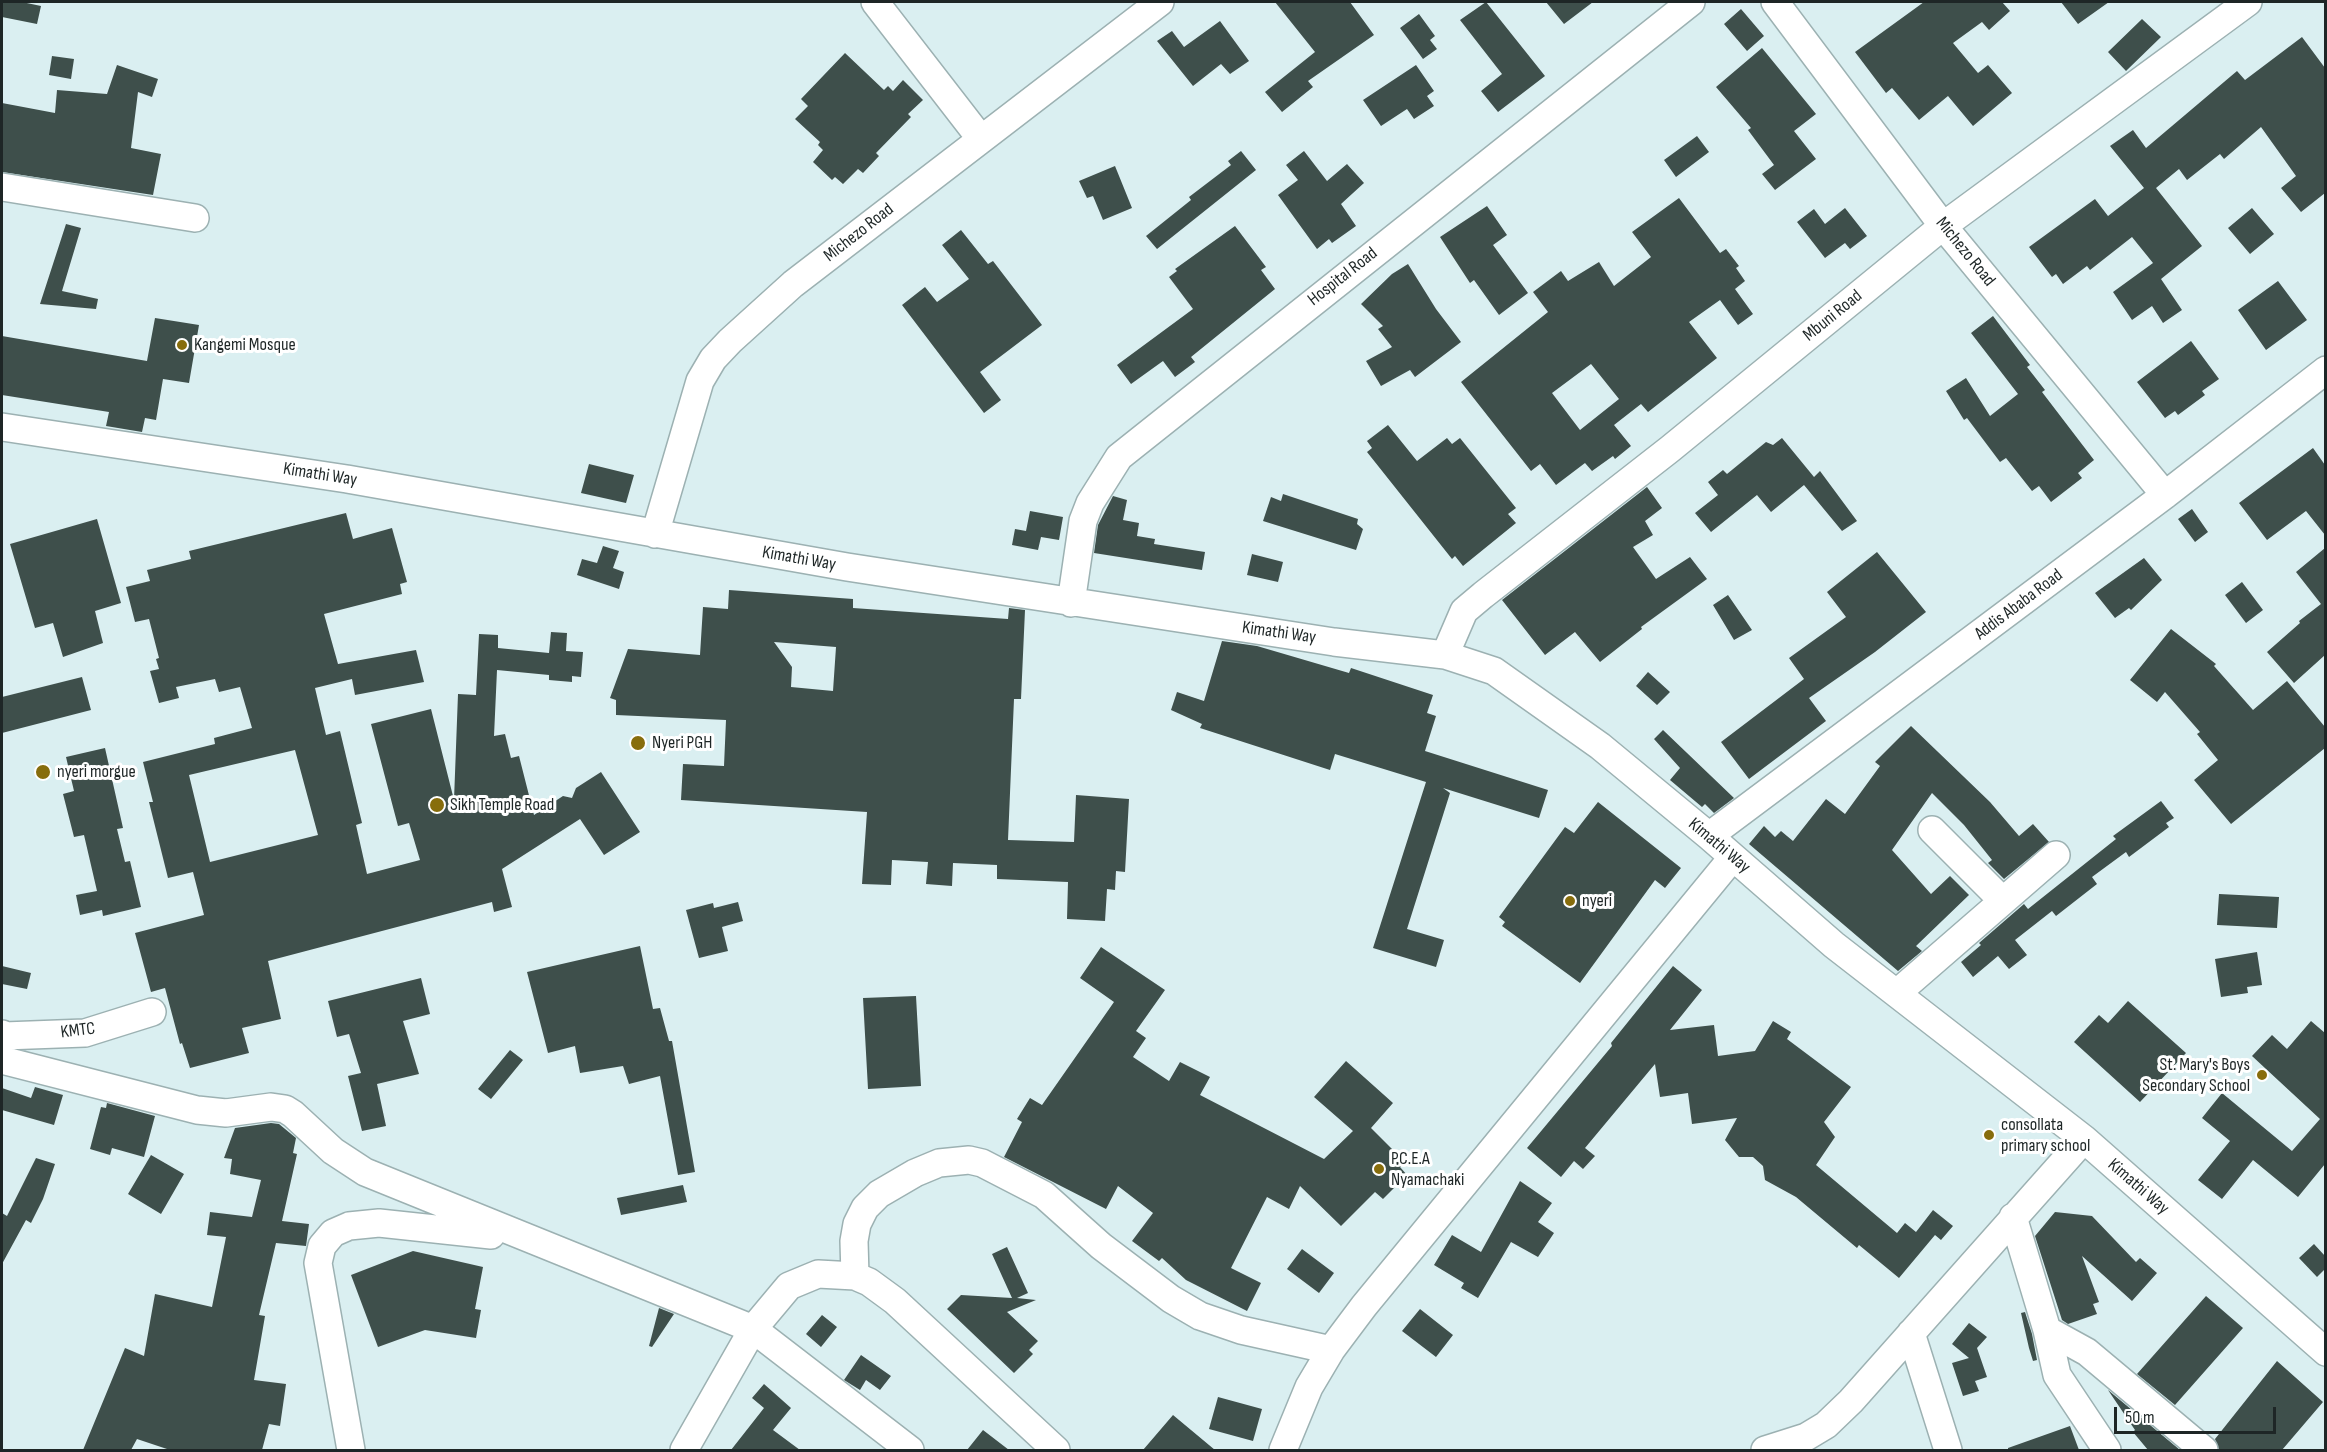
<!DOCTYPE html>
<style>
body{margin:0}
#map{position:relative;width:2327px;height:1452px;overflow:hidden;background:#daeff1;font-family:"Sofia Sans Condensed",sans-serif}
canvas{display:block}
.frame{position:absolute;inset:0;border:3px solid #1e2626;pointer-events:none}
.scale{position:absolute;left:2114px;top:1407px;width:162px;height:27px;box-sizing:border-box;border:3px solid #1e2626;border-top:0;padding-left:8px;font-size:18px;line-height:21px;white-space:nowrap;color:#1e2626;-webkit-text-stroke:4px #fff;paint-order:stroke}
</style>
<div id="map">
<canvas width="2327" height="1452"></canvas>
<div class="frame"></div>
<div class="scale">50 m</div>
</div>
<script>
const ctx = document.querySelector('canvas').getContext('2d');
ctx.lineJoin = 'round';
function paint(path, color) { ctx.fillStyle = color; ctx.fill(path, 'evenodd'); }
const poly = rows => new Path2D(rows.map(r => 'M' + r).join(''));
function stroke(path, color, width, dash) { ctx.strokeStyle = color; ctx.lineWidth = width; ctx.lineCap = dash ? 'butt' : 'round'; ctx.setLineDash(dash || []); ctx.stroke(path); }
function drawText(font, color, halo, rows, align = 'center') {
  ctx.font = font + ' "Sofia Sans Condensed",sans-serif'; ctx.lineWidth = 6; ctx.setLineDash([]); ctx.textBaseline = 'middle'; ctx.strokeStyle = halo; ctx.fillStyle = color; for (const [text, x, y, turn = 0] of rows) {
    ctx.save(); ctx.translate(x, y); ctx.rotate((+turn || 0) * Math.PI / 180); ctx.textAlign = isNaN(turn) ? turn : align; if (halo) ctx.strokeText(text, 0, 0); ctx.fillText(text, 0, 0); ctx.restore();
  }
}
const building = poly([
 [2,2,22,2,41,6,37,24,2,17],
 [1275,2,1350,2,1374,35,1308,81,1313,87,1282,112,1265,92,1315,52],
 [1486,2,1545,76,1498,112,1481,91,1502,74,1460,20],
 [1546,2,1593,2,1564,24],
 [1924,2,2002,2,2010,11,1989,30,1982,22,1953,43,1978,73,1988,65,2012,93,1973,126,1948,96,1919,120,1892,88,1886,93,1855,52],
 [2061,2,2109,2,2078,24],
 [1741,9,1764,36,1747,51,1724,24],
 [1419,14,1435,36,1430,40,1437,49,1423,59,1400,28],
 [2142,19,2161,37,2126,71,2108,52],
 [1220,21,1249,61,1230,74,1221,64,1193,86,1157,41,1172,31,1184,47],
 [2302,37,2325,68,2325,193,2301,212,2281,188,2296,176,2261,127,2224,159,2220,154,2187,180,2179,169,2156,188,2202,246,2161,279,2182,310,2163,323,2152,306,2132,320,2113,292,2153,263,2132,237,2090,270,2087,266,2063,284,2056,274,2052,277,2029,247,2095,199,2108,216,2144,188,2110,146,2133,130,2146,148,2237,71,2245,80],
 [1762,48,1816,114,1794,131,1816,159,1775,190,1762,174,1774,165,1748,130,1751,128,1716,87],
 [845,53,884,90,888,86,893,91,903,80,923,100,908,114,911,117,876,153,879,156,863,173,858,169,843,184,835,177,832,180,813,162,823,150,818,145,820,142,795,119,808,106,801,99],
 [52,56,74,59,71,79,49,75],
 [117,65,158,79,152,97,138,92,131,148,161,154,153,195,2,172,2,103,55,113,57,90,107,94],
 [1416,65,1434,91,1427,96,1434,106,1414,119,1407,109,1381,126,1363,100],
 [1697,136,1709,152,1676,177,1664,160],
 [1241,151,1256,170,1157,249,1146,236,1191,200,1189,197,1231,165,1228,161],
 [1304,151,1327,181,1347,164,1364,183,1341,204,1356,226,1332,243,1329,239,1317,249,1278,195,1298,180,1286,165],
 [1115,166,1132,208,1103,220,1093,196,1087,198,1079,181],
 [1679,198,1720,253,1726,249,1739,266,1736,268,1745,281,1735,289,1753,314,1738,325,1720,300,1689,322,1717,358,1648,412,1641,404,1614,425,1631,446,1615,459,1613,456,1592,471,1585,463,1556,485,1540,464,1531,471,1461,382,1548,312,1533,292,1561,271,1568,281,1599,262,1614,286,1651,257,1632,232],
 [1591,364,1619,399,1580,430,1552,393],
 [1487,206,1507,235,1493,245,1528,293,1499,315,1474,280,1470,283,1440,237],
 [1845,208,1867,236,1850,249,1845,243,1825,258,1797,222,1814,209,1825,224],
 [2252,208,2274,234,2250,254,2228,228],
 [66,224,81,228,62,291,98,299,96,309,40,304],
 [1235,226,1266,267,1261,270,1275,289,1191,357,1195,362,1175,377,1163,361,1131,384,1117,365,1193,309,1169,277,1177,271,1175,269],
 [961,230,988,264,993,261,1042,325,980,372,1001,400,984,413,902,305,925,287,937,302,969,279,942,245],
 [1408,264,1436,309,1461,342,1415,377,1410,370,1381,386,1366,361,1392,347,1378,329,1383,326,1361,304,1392,274],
 [2278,281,2307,320,2266,350,2238,310],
 [1993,316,2030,365,2027,367,2045,390,2042,392,2094,460,2078,473,2082,478,2051,502,2039,486,2032,491,2006,458,2000,462,1967,418,1964,420,1946,391,1966,378,1990,416,2018,394,1971,333],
 [155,318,199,325,189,383,163,379,156,420,145,418,142,432,106,426,109,412,2,395,2,336,147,361],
 [2191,341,2219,379,2202,391,2205,395,2178,415,2175,411,2165,418,2137,382],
 [1388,425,1417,461,1447,438,1452,444,1460,438,1516,508,1508,514,1516,523,1463,566,1455,556,1452,559,1367,452,1372,448,1367,441],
 [1782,438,1814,477,1820,471,1857,521,1842,531,1804,485,1771,512,1757,495,1711,532,1695,513,1718,495,1708,482,1723,470,1727,474,1766,442,1773,445],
 [2313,448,2325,465,2325,535,2306,511,2267,540,2239,503],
 [589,464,634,475,626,503,581,493],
 [1647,487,1662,508,1645,521,1653,535,1633,547,1656,579,1690,557,1707,579,1641,627,1642,629,1600,662,1575,632,1545,655,1502,600],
 [1283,494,1358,519,1357,524,1363,529,1356,550,1263,521,1271,497,1281,501],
 [1113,496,1127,500,1123,520,1139,523,1137,536,1155,539,1154,544,1205,552,1202,570,1094,553,1098,525],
 [2192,509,2208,532,2195,542,2178,519],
 [1030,511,1063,517,1059,540,1041,537,1038,550,1012,545,1015,529,1026,531],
 [346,513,353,539,392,528,407,582,400,584,402,594,324,614,338,664,416,650,424,682,355,695,352,679,315,688,326,735,340,731,362,823,356,825,367,874,420,860,409,823,398,826,371,724,431,709,454,800,458,694,476,695,479,634,498,635,498,648,549,653,551,632,567,633,566,651,583,652,581,677,572,676,572,682,549,680,549,675,497,670,494,736,505,734,511,758,519,756,534,815,563,796,572,798,576,788,601,772,640,832,604,855,580,819,502,869,512,907,494,912,492,902,268,961,281,1019,242,1028,249,1053,190,1068,182,1043,180,1044,165,988,151,992,135,933,204,915,193,872,168,878,149,802,153,802,143,762,215,744,214,738,252,728,240,687,219,692,215,679,176,687,179,698,159,703,150,671,159,669,156,659,159,658,149,619,135,622,126,587,150,581,147,570,191,559,189,551],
 [295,750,318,835,210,862,189,775],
 [97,519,121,603,95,611,103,643,63,657,53,623,35,628,10,544],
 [603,546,619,551,613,568,624,572,619,589,577,575,582,559,597,563],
 [2325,548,2325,655,2294,683,2267,652,2300,623,2299,621,2321,604,2296,572],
 [1877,552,1926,612,1875,652,1809,698,1826,721,1749,779,1721,742,1804,679,1789,658,1846,617,1827,592],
 [1252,554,1283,562,1278,582,1247,575],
 [2144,558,2162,580,2131,610,2129,608,2115,618,2095,593],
 [2242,582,2263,610,2246,623,2225,595],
 [729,590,853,599,853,608,1008,619,1009,608,1025,610,1021,699,1014,699,1008,840,1074,842,1076,795,1129,799,1125,872,1116,871,1115,890,1107,889,1105,921,1067,919,1068,882,997,879,997,865,953,863,952,886,926,884,928,862,892,860,891,885,862,884,867,812,681,800,683,764,724,766,726,720,616,715,616,700,610,698,628,649,700,655,703,607,728,609],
 [774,642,836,647,833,691,791,687,792,667],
 [1728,595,1752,630,1734,640,1713,605],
 [2171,629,2216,664,2214,666,2253,710,2287,681,2325,727,2325,748,2231,824,2194,780,2218,760,2197,734,2200,732,2165,692,2157,702,2130,680],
 [1222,641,1257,646,1349,673,1351,668,1433,695,1427,713,1436,716,1425,751,1548,790,1539,818,1443,788,1450,793,1407,929,1444,940,1436,967,1373,948,1426,782,1335,754,1330,770,1200,728,1202,724,1171,710,1177,692,1204,701],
 [1648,672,1670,692,1657,705,1636,686],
 [82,677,91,710,2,733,2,697],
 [1911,726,1990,802,2019,836,2033,824,2049,842,2004,879,1988,863,1992,860,1964,825,1932,793,1892,850,1931,894,1950,876,1969,895,1916,946,1922,951,1898,971,1749,844,1764,826,1775,837,1781,831,1793,841,1826,799,1845,814,1880,766,1875,762],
 [1663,730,1734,798,1714,813,1705,804,1702,807,1670,780,1680,768,1654,739],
 [105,748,123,828,117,829,125,862,130,861,141,907,103,916,102,910,80,915,76,895,97,891,84,835,74,837,63,794,74,791,66,757],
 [2161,801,2174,818,2166,823,2169,827,2129,857,2126,852,2092,877,2097,884,2056,916,2052,911,2015,940,2027,955,2009,969,1998,956,1973,977,1961,962,1981,945,1979,943,2024,904,2028,909,2116,839,2113,836],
 [1598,802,1681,868,1665,888,1655,880,1580,983,1502,926,1505,922,1499,917,1565,827,1574,833],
 [2219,894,2279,897,2277,928,2217,925],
 [738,902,743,921,722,927,728,951,699,958,686,910,713,903,714,908],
 [640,946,653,1009,660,1008,669,1041,672,1041,695,1172,678,1175,660,1076,629,1084,623,1066,580,1073,575,1046,548,1053,527,972],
 [1101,947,1165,990,1136,1031,1146,1038,1133,1057,1169,1081,1180,1062,1210,1077,1200,1095,1324,1159,1353,1131,1314,1097,1346,1061,1393,1103,1371,1128,1405,1162,1400,1167,1407,1175,1383,1199,1375,1192,1341,1226,1300,1186,1289,1209,1267,1197,1231,1268,1261,1283,1247,1311,1186,1280,1162,1258,1159,1261,1132,1241,1153,1213,1118,1186,1106,1209,1004,1157,1022,1122,1017,1119,1030,1098,1042,1105,1114,1002,1080,978],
 [2257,952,2262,985,2247,987,2248,993,2221,997,2215,959],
 [2,966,31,973,27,989,2,984],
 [1673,966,1702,990,1670,1030,1714,1025,1718,1056,1755,1051,1773,1021,1791,1032,1787,1039,1851,1087,1824,1122,1835,1137,1816,1165,1897,1233,1905,1223,1916,1232,1933,1210,1953,1226,1941,1240,1935,1235,1899,1278,1859,1245,1857,1248,1796,1197,1765,1180,1763,1166,1753,1157,1739,1157,1725,1140,1737,1118,1692,1124,1688,1093,1660,1097,1655,1064,1585,1148,1595,1156,1583,1169,1574,1161,1561,1177,1527,1148,1612,1046,1611,1043],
 [421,978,430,1014,403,1021,419,1074,377,1084,386,1126,362,1131,348,1076,361,1073,349,1034,337,1037,328,1001],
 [916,996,921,1086,868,1089,863,998],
 [2128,1001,2186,1053,2140,1102,2074,1042,2099,1015,2108,1023],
 [2311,1021,2325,1033,2325,1164,2298,1197,2253,1160,2222,1199,2198,1180,2230,1141,2202,1118,2222,1093,2292,1151,2320,1119,2252,1056,2272,1035,2287,1049],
 [510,1050,523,1060,491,1099,478,1089],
 [35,1087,63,1095,54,1125,2,1110,2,1088,31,1098],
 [107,1103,155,1116,144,1157,112,1148,110,1155,90,1149,101,1107,106,1108],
 [271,1123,279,1124,296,1138,293,1153,297,1154,282,1221,309,1224,306,1246,276,1243,259,1315,265,1316,254,1380,286,1384,280,1426,269,1424,262,1450,170,1450,137,1439,131,1450,83,1450,125,1348,144,1356,155,1294,212,1307,226,1237,207,1235,210,1212,252,1217,261,1180,230,1174,232,1159,224,1158,235,1128],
 [151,1155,184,1174,161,1214,128,1194],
 [36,1158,55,1164,43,1199,31,1223,26,1220,2,1264,2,1213,7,1216],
 [1520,1181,1552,1203,1538,1222,1554,1233,1538,1257,1511,1242,1478,1298,1461,1288,1464,1283,1434,1265,1452,1235,1481,1252],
 [683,1185,687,1202,621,1215,617,1198],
 [2055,1212,2092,1216,2136,1262,2140,1258,2157,1273,2132,1301,2082,1256,2099,1302,2093,1304,2097,1314,2068,1324,2062,1320,2035,1236],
 [2314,1244,2325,1256,2325,1269,2317,1277,2299,1258],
 [1007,1247,1028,1293,1017,1298,1036,1300,1007,1312,1038,1341,1029,1350,1033,1354,1014,1373,947,1309,961,1295,1012,1298,992,1254],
 [1302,1249,1334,1273,1319,1293,1287,1269],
 [413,1251,483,1267,475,1309,481,1310,476,1338,425,1330,378,1347,351,1275],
 [2206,1296,2243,1328,2175,1405,2137,1374],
 [659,1308,674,1314,652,1347,649,1346],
 [1420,1309,1453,1335,1436,1357,1402,1331],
 [2025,1312,2032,1334,2037,1360,2033,1361,2029,1348,2021,1313],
 [822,1315,837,1327,821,1347,806,1334],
 [1969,1323,1987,1337,1977,1348,1987,1377,1975,1381,1979,1391,1963,1396,1952,1363,1969,1358,1952,1344],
 [861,1355,891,1376,880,1390,866,1380,860,1390,844,1380],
 [2277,1361,2323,1402,2282,1450,2219,1450,2215,1439],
 [764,1384,791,1408,773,1430,800,1450,731,1450,764,1408,752,1398],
 [2108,1390,2180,1450,2148,1450,2133,1432,2135,1430],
 [1218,1397,1262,1409,1253,1441,1209,1429],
 [1173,1415,1215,1450,1143,1450],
 [2070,1426,2079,1450,2008,1450,2008,1448],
 [983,1430,1009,1450,967,1450]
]);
const minor = poly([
 [875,2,981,139],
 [1775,2,1943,226,2165,495],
 [2,187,195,218],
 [2,427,347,479,847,567,1334,642,1445,655,1494,671,1600,746,1709,836,1834,945,2084,1139,2326,1352],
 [655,534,700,381,713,359,730,341,793,284,1160,2],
 [1071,603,1083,521,1090,503,1119,457,1691,2],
 [1445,655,1464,611,1483,595,1670,449,1943,226,2248,2],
 [1932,830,2003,901],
 [1709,836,2165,495,2326,370],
 [1897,993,2056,855],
 [2,1034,4,1036,85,1033,152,1012],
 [2,1060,197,1110,226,1113,271,1107,285,1109,293,1114,333,1151,365,1172,753,1329,910,1450],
 [2013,1217,2047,1330,2057,1375,2107,1450],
 [855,1276,854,1241,857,1224,865,1208,879,1194,915,1173,939,1163,969,1160,982,1163,1044,1195,1101,1246,1171,1299,1200,1316,1241,1330,1331,1350],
 [2047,1330,2087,1352,2204,1450],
 [1911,1333,1948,1450],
 [351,1450,318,1263,322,1246,333,1233,349,1226,379,1223,491,1235],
 [684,1450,753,1329,789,1286,818,1274,855,1276,869,1282,895,1301,1056,1450],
 [1283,1450,1309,1387,1331,1350,1364,1306,1733,857],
 [1765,1450,1806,1437,1826,1425,1851,1401,2084,1139]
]);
const markers = [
 [182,345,6,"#876d0c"],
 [638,743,8,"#876d0c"],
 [43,772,8,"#876d0c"],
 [437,805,8,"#876d0c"],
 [1570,901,6,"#876d0c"],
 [2262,1075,6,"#876d0c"],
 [1989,1135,6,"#876d0c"],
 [1379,1169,6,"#876d0c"]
];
const streetNames = [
 ["Michezo Road",859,233,-38],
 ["Michezo Road",1965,252,51],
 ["Hospital Road",1343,277,-38],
 ["Mbuni Road",1833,316,-39],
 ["Kimathi Way",320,475,9],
 ["Kimathi Way",799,559,10],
 ["Addis Ababa Road",2019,605,-37],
 ["Kimathi Way",1279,633,8],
 ["Kimathi Way",1719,846,40],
 ["KMTC",78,1031,-7],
 ["Kimathi Way",2138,1187,41]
];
const poiNames = [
 ["Kangemi Mosque",194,345],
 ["Nyeri PGH",652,743],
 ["nyeri morgue",57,772],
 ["Sikh Temple Road",450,805],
 ["nyeri",1582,901],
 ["St. Mary's Boys",2250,1065,"right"],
 ["Secondary School",2250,1086,"right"],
 ["consollata",2001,1125],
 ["primary school",2001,1146],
 ["P.C.E.A",1391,1159],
 ["Nyamachaki",1391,1180]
];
paint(building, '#3e4f4b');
stroke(minor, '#9cb1b2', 30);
stroke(minor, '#fff', 27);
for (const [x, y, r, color] of markers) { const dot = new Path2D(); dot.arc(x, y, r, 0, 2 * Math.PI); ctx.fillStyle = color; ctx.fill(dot); stroke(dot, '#fff', 2); }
drawText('18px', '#1e2626', '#fff', streetNames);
drawText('18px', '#1e2626', '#fff', poiNames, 'left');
</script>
